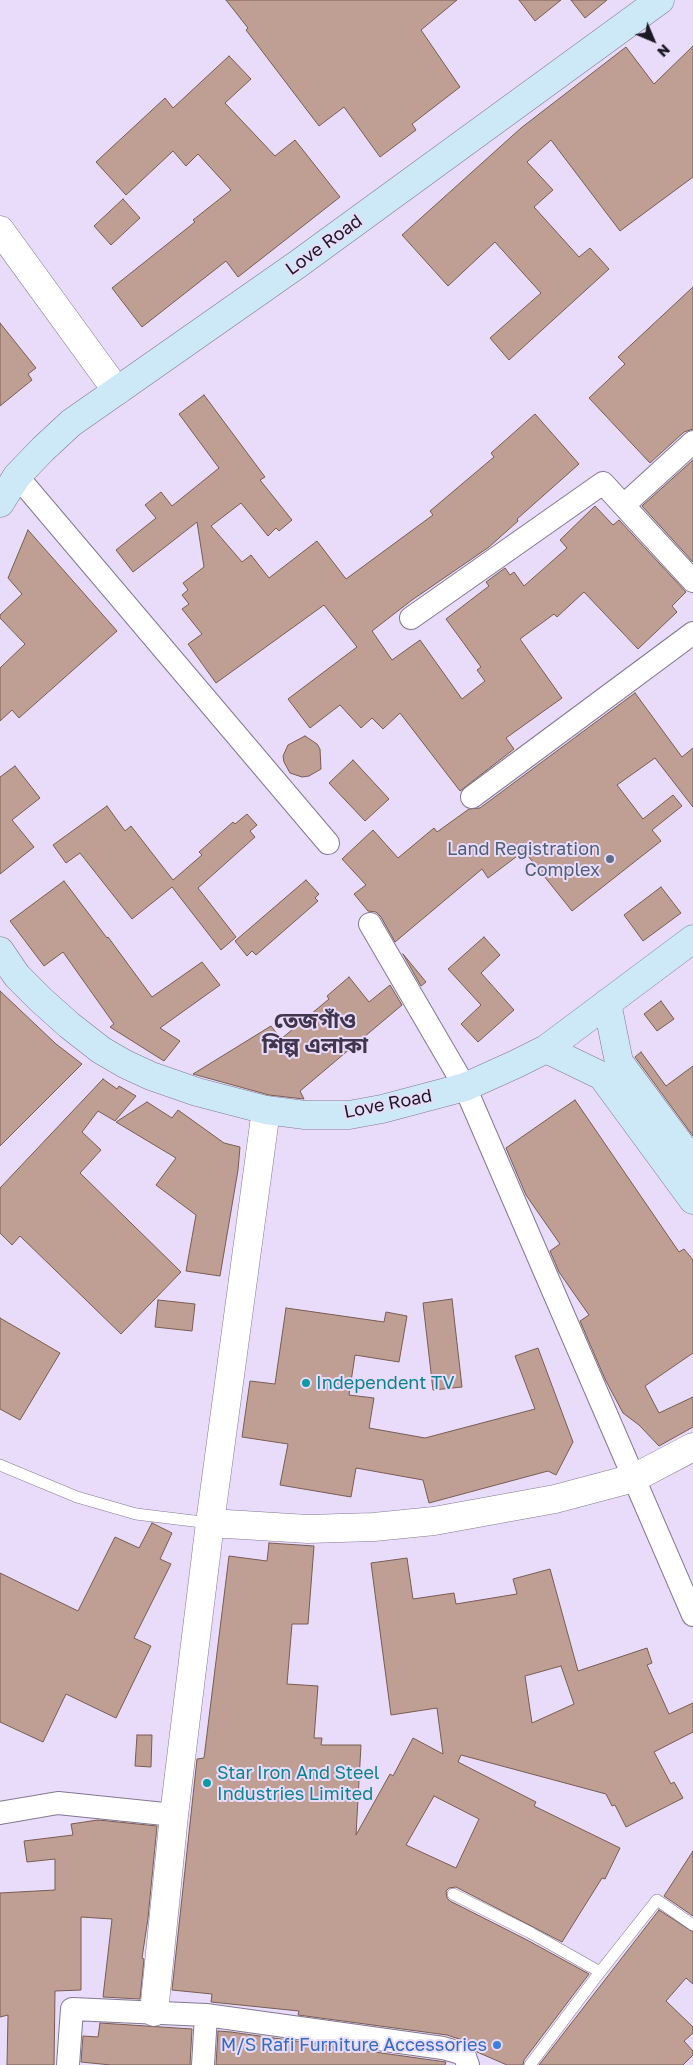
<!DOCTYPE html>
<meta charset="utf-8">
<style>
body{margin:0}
#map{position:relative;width:693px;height:2065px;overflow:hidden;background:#e8dcfa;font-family:"Golos Text",sans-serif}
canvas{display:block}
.north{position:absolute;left:628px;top:15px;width:50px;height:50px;-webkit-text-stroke:4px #e8dcfa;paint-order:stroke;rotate:135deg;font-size:14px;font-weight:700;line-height:20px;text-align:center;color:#1d1923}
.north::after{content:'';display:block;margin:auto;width:18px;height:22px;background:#1d1923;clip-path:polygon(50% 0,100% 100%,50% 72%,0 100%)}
</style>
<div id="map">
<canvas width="693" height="2065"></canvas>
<div class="north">N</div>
</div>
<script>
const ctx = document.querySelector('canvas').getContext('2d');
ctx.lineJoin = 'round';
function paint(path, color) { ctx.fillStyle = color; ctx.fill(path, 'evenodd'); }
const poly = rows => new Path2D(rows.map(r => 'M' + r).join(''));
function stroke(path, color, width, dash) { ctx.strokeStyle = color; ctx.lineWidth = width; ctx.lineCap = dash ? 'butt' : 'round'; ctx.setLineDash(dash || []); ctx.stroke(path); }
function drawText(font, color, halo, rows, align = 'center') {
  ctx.font = font + ' "Golos Text","Noto Sans Bengali",sans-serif'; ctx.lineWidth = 4; ctx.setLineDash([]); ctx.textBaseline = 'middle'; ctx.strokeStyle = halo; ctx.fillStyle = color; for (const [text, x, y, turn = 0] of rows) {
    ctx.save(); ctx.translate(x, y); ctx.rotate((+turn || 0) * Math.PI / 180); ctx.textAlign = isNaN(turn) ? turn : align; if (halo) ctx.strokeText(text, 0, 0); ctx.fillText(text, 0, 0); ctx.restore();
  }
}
const building = poly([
 [226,0,457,0,421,30,460,87,412,124,416,130,380,157,344,107,319,126,246,30,248,28,226,0],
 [519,0,561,0,535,21,519,0],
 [571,0,607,0,585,18,571,0],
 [693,46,693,177,620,231,551,140,527,162,553,190,534,207,579,257,590,248,609,269,509,360,490,338,541,293,495,242,448,286,402,235,521,128,626,47,654,84,693,46],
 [229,56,251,79,225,103,275,156,295,140,340,197,238,277,226,261,142,327,112,288,195,222,193,220,231,190,198,154,186,166,173,151,126,195,96,162,165,98,173,108,229,56],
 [123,199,140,218,111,245,94,226,123,199],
 [693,287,693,429,684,432,650,463,589,398,625,364,618,357,693,287],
 [0,323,36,368,28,374,32,380,0,406,0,323],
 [204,395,265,477,260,480,292,520,279,531,276,528,268,536,241,503,211,526,242,562,251,555,269,578,317,541,346,579,433,515,430,511,494,457,491,453,535,414,579,464,517,519,518,521,489,547,412,600,372,631,392,660,420,640,462,699,485,681,477,670,481,667,446,619,489,586,486,582,505,568,510,575,514,572,524,586,567,548,560,540,595,506,613,525,619,520,686,592,672,606,677,612,638,649,584,592,557,617,554,614,520,639,562,698,506,738,514,749,460,791,400,713,383,729,372,718,361,728,340,705,310,728,288,699,357,647,324,605,216,683,188,644,202,634,182,609,189,604,182,595,188,590,183,583,204,567,197,522,133,572,116,550,156,518,145,505,161,492,172,506,219,468,179,414,204,395],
 [693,460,693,562,642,506,693,460],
 [28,530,117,631,19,718,12,710,0,721,0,668,25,644,0,618,0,615,22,594,8,578,28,530],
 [635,693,682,757,693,748,693,807,655,758,617,785,643,819,673,795,682,806,652,830,661,841,572,911,524,851,488,878,482,869,395,942,381,917,376,912,368,911,354,894,366,885,342,859,373,830,398,858,434,828,437,832,469,809,480,808,635,693],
 [305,736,317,744,320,749,321,769,309,776,302,777,290,773,284,762,283,756,288,745,305,736],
 [353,760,389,799,365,821,329,783,353,760],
 [15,766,40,798,12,820,34,847,0,874,0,777,15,766],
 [107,806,125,831,131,826,173,880,202,855,199,852,233,822,235,824,247,814,257,825,250,831,255,837,198,888,236,937,221,950,172,887,132,919,80,853,66,863,53,845,107,806],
 [306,880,319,894,315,898,318,901,256,955,252,951,247,956,235,941,306,880],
 [64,881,107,938,108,937,152,997,202,962,220,985,160,1028,180,1041,164,1061,110,1027,114,1024,63,952,44,966,10,921,64,881],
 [661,887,681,913,643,941,624,915,661,887],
 [484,937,500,955,481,973,514,1010,478,1042,461,1024,481,1005,448,969,484,937],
 [403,954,426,982,421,986,403,954],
 [349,977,369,1002,390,985,402,1005,300,1091,304,1099,269,1095,193,1074,271,1026,281,1039,329,999,327,996,349,977],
 [0,991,56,1044,82,1064,0,1146,0,991],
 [661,1001,674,1019,657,1031,644,1014,661,1001],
 [641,1052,666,1086,693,1066,693,1136,635,1057,641,1052],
 [103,1079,117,1089,119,1086,136,1096,115,1121,98,1111,82,1132,101,1150,80,1173,181,1272,121,1334,20,1236,12,1245,0,1233,0,1188,103,1079],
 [575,1100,679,1252,684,1249,693,1260,693,1353,645,1386,659,1413,693,1397,693,1427,659,1446,639,1425,623,1413,605,1379,580,1321,589,1315,559,1272,550,1251,560,1244,526,1195,506,1148,575,1100],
 [147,1102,172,1118,178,1110,224,1143,240,1147,238,1170,220,1276,186,1271,196,1215,156,1185,176,1158,116,1122,147,1102],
 [452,1299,462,1387,433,1390,423,1303,452,1299],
 [158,1300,195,1304,192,1331,155,1327,158,1300],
 [286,1308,384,1322,386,1312,407,1316,399,1362,355,1355,349,1395,374,1398,369,1428,425,1438,535,1409,515,1356,538,1348,573,1442,556,1475,548,1471,429,1503,423,1480,356,1468,351,1497,280,1485,288,1444,242,1437,250,1381,275,1384,286,1308],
 [0,1318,60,1353,20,1420,0,1409,0,1318],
 [152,1523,172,1533,160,1559,171,1564,134,1638,151,1646,116,1718,66,1694,43,1742,0,1722,0,1573,78,1611,115,1537,139,1548,152,1523],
 [269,1543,314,1546,308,1624,292,1624,287,1684,318,1686,314,1738,322,1738,321,1745,361,1745,356,1835,390,1774,393,1776,413,1738,443,1754,437,1708,391,1715,371,1563,407,1558,413,1599,454,1593,456,1604,517,1594,513,1579,550,1569,578,1671,647,1648,652,1663,647,1665,669,1714,693,1703,693,1732,654,1752,671,1784,674,1782,683,1798,626,1827,615,1805,612,1806,606,1794,461,1755,458,1762,536,1802,534,1806,620,1848,605,1879,602,1878,562,1942,456,1887,449,1888,446,1891,447,1898,450,1901,527,1940,589,1974,524,2060,523,2065,507,2065,477,2052,473,2045,468,2042,447,2035,298,2015,299,2011,211,2002,212,1994,172,1990,197,1759,204,1758,229,1556,267,1561,269,1543],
 [561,1666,574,1704,532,1723,525,1676,561,1666],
 [434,1796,479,1819,456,1868,406,1845,434,1796],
 [137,1735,152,1735,151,1767,135,1766,137,1735],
 [98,1820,157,1826,148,1918,142,1958,144,1959,140,1999,103,1997,112,1919,81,1917,81,1990,55,1991,54,2065,7,2065,8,2015,0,2017,0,1893,55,1890,55,1859,27,1862,24,1841,73,1835,71,1824,98,1820],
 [693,1851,693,1916,664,1896,693,1851],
 [659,1910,693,1932,693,1984,686,1978,666,2001,693,2027,693,2033,684,2041,693,2051,693,2055,683,2065,539,2065,659,1910],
 [100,2023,192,2029,190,2065,111,2065,81,2062,83,2036,98,2037,100,2023],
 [218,2031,231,2032,446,2062,445,2065,216,2065,218,2031]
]);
const service = poly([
 [0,1465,77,1497,136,1514,210,1523],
 [453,1894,531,1933,600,1972,657,1900,693,1925],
 [530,2065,600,1972]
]);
const minor = poly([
 [17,476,328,843],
 [624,505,693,442],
 [411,618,603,483,693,581],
 [472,797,693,633],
 [370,924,465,1087,693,1615],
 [0,1813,58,1803,174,1815],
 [68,2065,72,2009,206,2015,443,2048,464,2054,468,2065],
 [203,2065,206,2015]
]);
const tertiary = poly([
 [0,230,117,391],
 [210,1523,308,1529,374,1527,434,1521,555,1499,634,1478,693,1447],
 [154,2012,174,1815,210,1523,266,1110]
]);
const secondary = poly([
 [0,503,17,476,43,449,71,423,298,264,660,0],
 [0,951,17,976,40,999,69,1025,101,1050,125,1064,151,1076,197,1092,266,1110,305,1115,349,1115,382,1109,465,1087,516,1064,546,1049,693,939],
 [607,1003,619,1062,693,1162],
 [546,1049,602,1076,693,1200]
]);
const markers = [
 [610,859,5,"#5c6f8a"],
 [306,1383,5,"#0f9aa8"],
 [207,1783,5,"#0f9aa8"],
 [497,2045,5,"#3f7fe0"]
];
const streetNames = [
 ["Love Road",324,245,-36],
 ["Love Road",388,1104,-11]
];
const serviceNames = [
 ["Land Registration",600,849],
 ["Complex",600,870]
];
const cultureNames = [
 ["Independent TV",316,1383],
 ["Star Iron And Steel",217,1773],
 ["Industries Limited",217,1794]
];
const shopNames = [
 ["M/S Rafi Furniture Accessories",487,2045]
];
const districtNames = [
 ["তেজগাঁও",315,1021],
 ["শিল্প এলাকা",315,1046]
];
paint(building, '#bf9f93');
stroke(building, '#785c51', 1);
stroke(service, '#837892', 12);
stroke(minor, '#837892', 24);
stroke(tertiary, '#837892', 29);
stroke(secondary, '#837892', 29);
stroke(service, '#fff', 11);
stroke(minor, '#fff', 22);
stroke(tertiary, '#fff', 28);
stroke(secondary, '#cde8f7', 28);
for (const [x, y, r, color] of markers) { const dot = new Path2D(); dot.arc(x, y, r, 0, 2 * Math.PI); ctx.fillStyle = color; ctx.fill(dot); stroke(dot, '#e8dcfa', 2); }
drawText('18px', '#1d1923', '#e8dcfa', streetNames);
drawText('18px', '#4e5e75', '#e8dcfa', serviceNames, 'right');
drawText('18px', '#0d838f', '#e8dcfa', cultureNames, 'left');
drawText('18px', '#366cbe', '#e8dcfa', shopNames, 'right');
drawText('bold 22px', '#3f354c', '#e8dcfa', districtNames);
</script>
